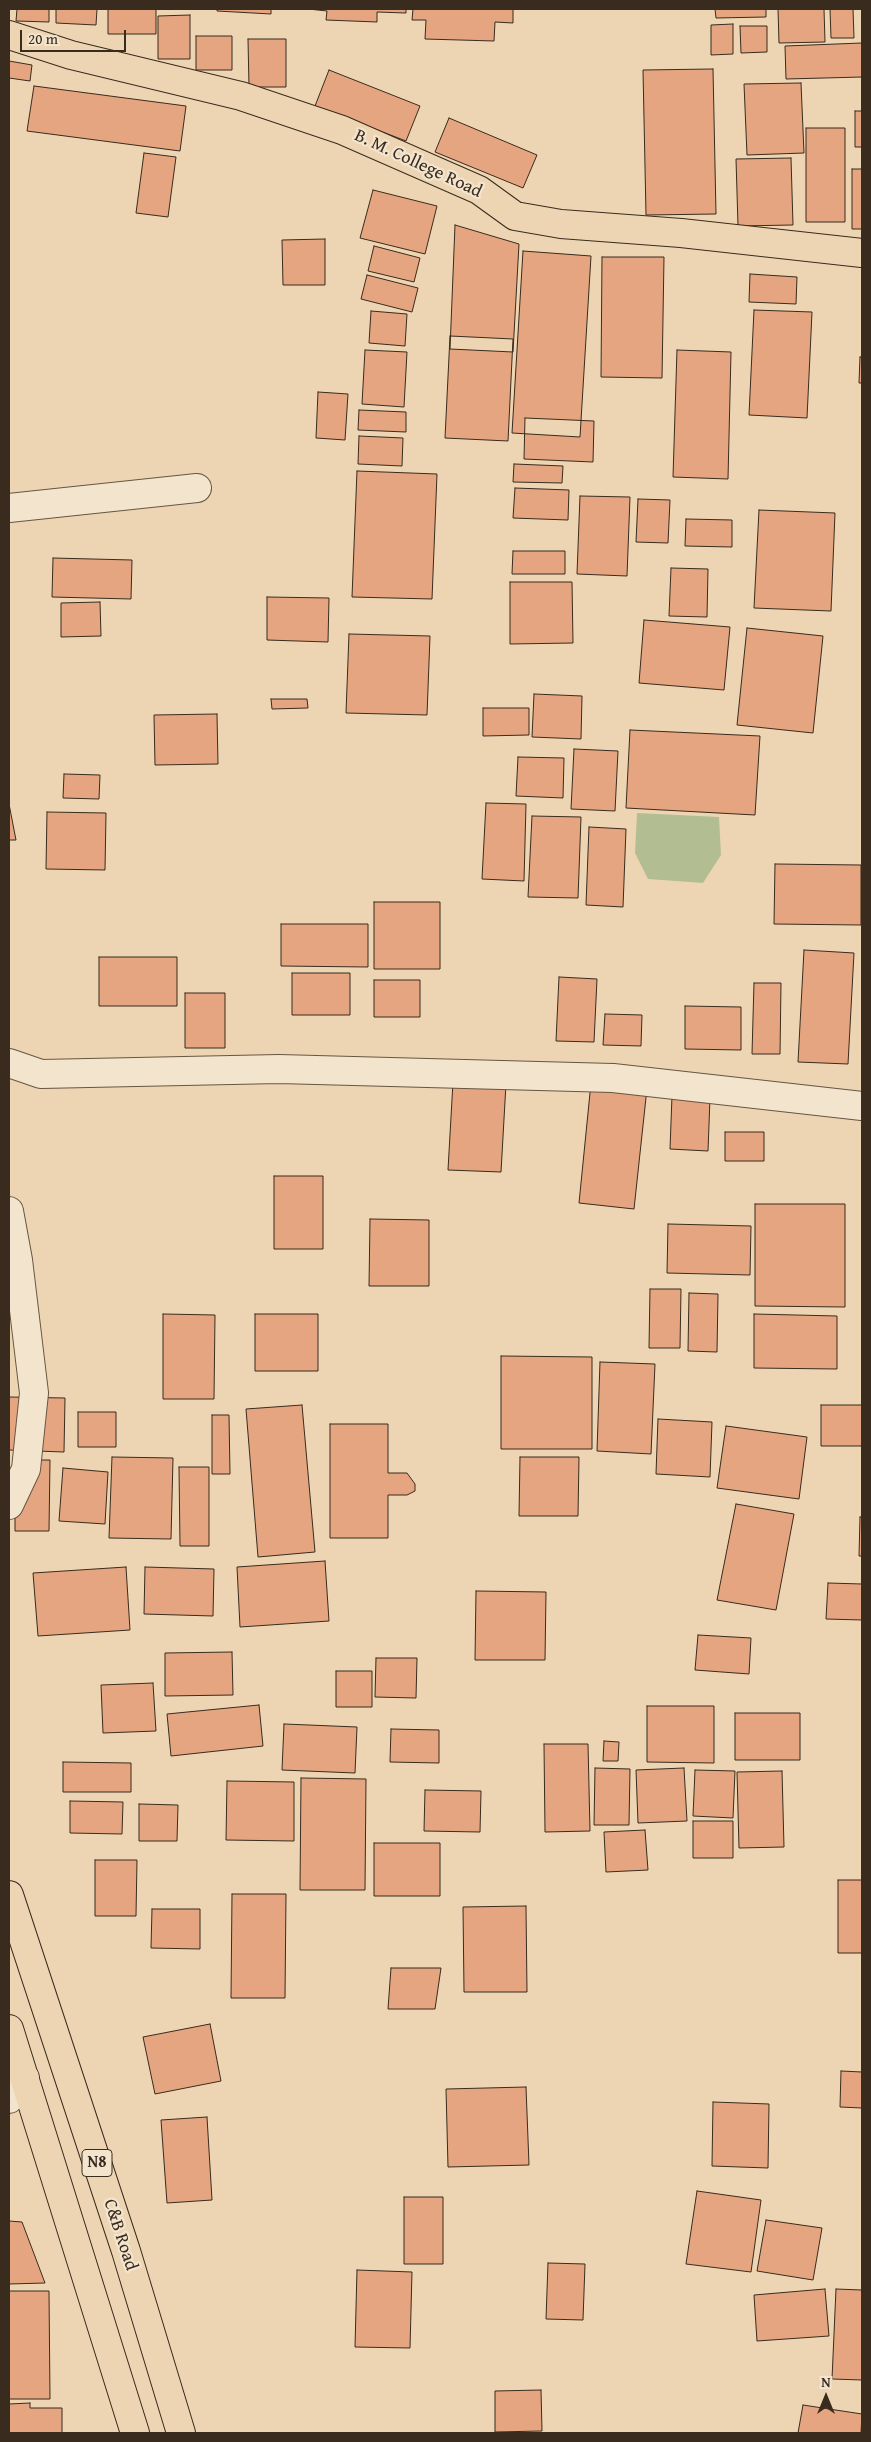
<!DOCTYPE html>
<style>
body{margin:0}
#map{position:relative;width:871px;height:2442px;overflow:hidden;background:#edd5b3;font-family:"Gentium Book Plus",serif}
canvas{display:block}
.frame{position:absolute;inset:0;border:10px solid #392b1d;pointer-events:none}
.north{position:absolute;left:801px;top:2372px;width:50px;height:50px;-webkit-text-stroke:4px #f3e4ce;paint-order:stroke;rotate:0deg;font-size:14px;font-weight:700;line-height:20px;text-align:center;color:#392b1d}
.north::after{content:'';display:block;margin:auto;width:18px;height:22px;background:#392b1d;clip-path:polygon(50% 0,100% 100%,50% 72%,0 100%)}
.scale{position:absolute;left:20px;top:30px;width:106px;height:22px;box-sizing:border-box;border:2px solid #392b1d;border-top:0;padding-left:6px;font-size:15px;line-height:18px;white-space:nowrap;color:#392b1d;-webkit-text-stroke:4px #f3e4ce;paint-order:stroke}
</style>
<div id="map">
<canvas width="871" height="2442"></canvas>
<div class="frame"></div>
<div class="north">N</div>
<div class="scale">20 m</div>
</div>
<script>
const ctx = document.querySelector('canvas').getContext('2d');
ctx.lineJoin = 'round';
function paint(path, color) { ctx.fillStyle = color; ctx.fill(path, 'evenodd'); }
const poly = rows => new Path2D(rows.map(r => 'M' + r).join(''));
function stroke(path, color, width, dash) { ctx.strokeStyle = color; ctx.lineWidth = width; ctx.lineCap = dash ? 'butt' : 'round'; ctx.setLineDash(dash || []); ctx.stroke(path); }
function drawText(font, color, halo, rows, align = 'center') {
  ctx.font = font + ' "Gentium Book Plus",serif'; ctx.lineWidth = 4.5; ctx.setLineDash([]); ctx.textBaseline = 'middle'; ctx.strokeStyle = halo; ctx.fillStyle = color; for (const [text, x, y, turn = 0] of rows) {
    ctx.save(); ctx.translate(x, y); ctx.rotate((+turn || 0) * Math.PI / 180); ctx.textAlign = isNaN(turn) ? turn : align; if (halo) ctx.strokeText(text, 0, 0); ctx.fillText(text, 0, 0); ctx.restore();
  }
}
const green = poly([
 [637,813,719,817,721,855,703,883,648,879,635,853]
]);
const building = poly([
 [17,9,49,9,49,22,16,21,17,9],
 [56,9,97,9,96,25,56,23,56,9],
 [108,9,156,9,156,34,108,34,108,9],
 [217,9,271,9,271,14,217,11,217,9],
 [308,9,406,9,406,13,377,12,377,22,326,20,327,11,308,9],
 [413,9,513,9,513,23,495,22,494,41,425,39,426,20,412,20,413,9],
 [715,9,766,9,766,17,716,18,715,9],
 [778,9,824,9,825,42,779,43,778,9],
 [830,9,853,9,854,38,831,38,830,9],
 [190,15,190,59,158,59,158,16,190,15],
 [733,24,733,54,711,55,711,25,733,24],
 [740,26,767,26,767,52,741,53,740,26],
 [196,36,232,36,232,70,196,70,196,36],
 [248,39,286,39,286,87,249,87,248,39],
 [862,43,862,77,786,79,785,46,862,43],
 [9,61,32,65,30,81,9,78,9,61],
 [713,69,716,214,646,215,643,70,713,69],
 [329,70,420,106,406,141,315,106,329,70],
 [801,83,804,153,747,155,744,84,801,83],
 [34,86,186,106,180,151,27,131,34,86],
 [855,111,862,111,862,147,855,147,855,111],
 [449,118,537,155,523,188,435,152,449,118],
 [806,128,845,128,845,222,806,222,806,128],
 [144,153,176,157,168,217,136,213,144,153],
 [791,158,793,225,738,226,736,159,791,158],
 [852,169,862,169,862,229,852,229,852,169],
 [373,190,437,206,425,254,360,238,373,190],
 [455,225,519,244,513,352,450,349,455,225],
 [325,239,325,285,283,285,282,240,325,239],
 [374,246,420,258,414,282,368,271,374,246],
 [523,251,591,256,580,437,512,433,523,251],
 [602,257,664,257,662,378,601,377,602,257],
 [750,274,797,277,796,304,749,302,750,274],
 [367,275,418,288,412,312,361,299,367,275],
 [754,310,812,312,807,418,749,415,754,310],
 [371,311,407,314,405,346,369,343,371,311],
 [450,336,513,339,508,441,445,438,450,336],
 [365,350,407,352,404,407,362,404,365,350],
 [677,350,731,352,728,479,673,477,677,350],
 [860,357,862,357,862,383,859,383,860,357],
 [318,392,348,394,345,440,316,438,318,392],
 [359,410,406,412,406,432,358,430,359,410],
 [525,418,594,421,593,462,524,459,525,418],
 [359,436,403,438,402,466,358,464,359,436],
 [514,464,563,466,562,483,513,482,514,464],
 [357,471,437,474,432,599,352,597,357,471],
 [515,488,569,490,568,520,513,518,515,488],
 [580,496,630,497,627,576,577,574,580,496],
 [638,499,670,500,668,543,636,542,638,499],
 [759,510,835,513,831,611,754,608,759,510],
 [686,519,732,520,732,547,685,546,686,519],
 [513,551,565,551,565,574,512,574,513,551],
 [53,558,132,560,131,599,52,597,53,558],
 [671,568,708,569,707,617,669,616,671,568],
 [510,582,572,582,573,643,510,644,510,582],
 [267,597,329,598,328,642,267,640,267,597],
 [100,602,101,636,61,637,61,603,100,602],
 [644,620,730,627,724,690,639,683,644,620],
 [747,628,823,636,813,733,737,725,747,628],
 [349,634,430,636,427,715,346,713,349,634],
 [534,694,582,696,581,739,532,737,534,694],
 [271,699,307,699,308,708,272,709,271,699],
 [483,708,529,708,529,735,483,736,483,708],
 [217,714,218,764,155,765,154,715,217,714],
 [630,730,760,736,755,815,626,808,630,730],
 [574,749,618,751,615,811,571,809,574,749],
 [518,757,564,758,563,798,516,796,518,757],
 [64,774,100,775,99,799,63,798,64,774],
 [486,803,526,804,524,881,482,879,486,803],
 [9,804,16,840,9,840,9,804],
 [47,812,106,813,105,870,46,869,47,812],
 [532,816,581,817,578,898,528,897,532,816],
 [589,827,626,829,623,907,586,905,589,827],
 [775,864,861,865,861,925,774,924,775,864],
 [374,902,440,902,440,969,374,969,374,902],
 [281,924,368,924,368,967,281,966,281,924],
 [804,950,854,953,848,1064,798,1062,804,950],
 [99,957,177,957,177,1006,99,1006,99,957],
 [292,973,350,973,350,1015,292,1015,292,973],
 [559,977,597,979,594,1042,556,1041,559,977],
 [374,980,420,980,420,1017,374,1017,374,980],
 [754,983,781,983,780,1054,752,1054,754,983],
 [185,993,225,993,225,1048,185,1048,185,993],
 [685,1006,741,1007,741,1050,685,1049,685,1006],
 [605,1014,642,1015,641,1046,603,1045,605,1014],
 [454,1064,507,1066,501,1172,448,1170,454,1064],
 [592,1073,648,1079,634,1209,579,1203,592,1073],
 [672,1096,710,1098,708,1151,670,1149,672,1096],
 [725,1132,764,1132,764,1161,725,1161,725,1132],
 [274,1176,323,1176,323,1249,274,1249,274,1176],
 [755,1204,845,1204,845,1307,755,1306,755,1204],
 [370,1219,429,1220,429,1286,369,1286,370,1219],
 [668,1224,751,1226,750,1275,667,1273,668,1224],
 [650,1289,681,1289,680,1348,649,1348,650,1289],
 [689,1293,718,1294,717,1352,688,1351,689,1293],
 [163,1314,215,1315,214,1399,163,1399,163,1314],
 [255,1314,318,1314,318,1371,255,1371,255,1314],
 [754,1314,837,1316,837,1369,754,1368,754,1314],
 [501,1356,592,1357,592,1449,501,1449,501,1356],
 [600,1362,655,1364,651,1454,597,1451,600,1362],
 [9,1397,65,1398,64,1452,9,1450,9,1397],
 [302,1405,315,1552,258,1557,246,1409,302,1405],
 [821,1405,862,1405,862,1446,821,1446,821,1405],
 [78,1412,116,1412,116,1447,78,1447,78,1412],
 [212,1415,229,1415,230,1474,212,1474,212,1415],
 [658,1419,712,1422,710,1477,656,1474,658,1419],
 [330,1424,388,1424,388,1473,407,1473,415,1484,415,1491,407,1495,388,1495,388,1538,330,1538,330,1424],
 [726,1426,807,1437,799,1499,717,1488,726,1426],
 [112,1457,173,1458,171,1539,109,1538,112,1457],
 [520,1457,579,1457,578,1516,519,1516,520,1457],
 [15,1460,50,1460,49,1531,15,1531,15,1460],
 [179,1467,209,1467,209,1546,180,1546,179,1467],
 [63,1468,108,1472,105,1524,59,1521,63,1468],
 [736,1504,794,1514,776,1610,717,1600,736,1504],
 [860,1517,862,1517,862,1556,859,1556,860,1517],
 [325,1561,329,1621,240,1627,237,1567,325,1561],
 [126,1567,130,1630,38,1636,33,1573,126,1567],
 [145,1567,214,1569,213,1616,144,1614,145,1567],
 [828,1583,862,1584,862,1620,826,1619,828,1583],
 [476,1591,546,1592,545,1660,475,1660,476,1591],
 [698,1635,751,1638,749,1674,695,1670,698,1635],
 [232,1652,233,1695,165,1696,165,1653,232,1652],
 [376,1658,417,1658,416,1698,375,1697,376,1658],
 [336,1671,372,1671,372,1707,336,1707,336,1671],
 [153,1683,156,1731,103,1733,101,1685,153,1683],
 [259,1705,263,1746,171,1756,167,1714,259,1705],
 [647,1706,714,1706,714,1763,647,1762,647,1706],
 [735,1713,800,1713,800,1760,735,1760,735,1713],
 [284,1724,357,1727,355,1773,282,1770,284,1724],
 [391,1729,439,1730,439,1763,390,1762,391,1729],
 [604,1741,619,1742,618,1761,603,1761,604,1741],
 [544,1744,588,1744,590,1831,545,1832,544,1744],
 [63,1762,131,1763,131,1792,63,1792,63,1762],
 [595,1768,630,1769,629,1825,594,1825,595,1768],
 [684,1768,687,1821,638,1823,636,1770,684,1768],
 [695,1770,735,1771,733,1818,693,1816,695,1770],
 [782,1771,784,1847,739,1848,737,1772,782,1771],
 [301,1778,366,1779,365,1890,300,1890,301,1778],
 [227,1781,294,1782,294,1841,226,1840,227,1781],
 [425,1790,481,1791,480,1832,424,1831,425,1790],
 [70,1801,123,1802,122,1834,70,1833,70,1801],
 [139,1804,178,1805,177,1841,139,1841,139,1804],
 [693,1821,733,1821,733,1858,693,1858,693,1821],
 [645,1830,648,1870,606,1872,604,1832,645,1830],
 [374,1843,440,1843,440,1896,374,1896,374,1843],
 [95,1860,137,1860,136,1916,95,1916,95,1860],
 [838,1880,862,1880,862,1953,838,1953,838,1880],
 [232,1894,286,1894,285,1998,231,1998,232,1894],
 [526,1906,527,1992,464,1992,463,1907,526,1906],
 [152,1909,200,1909,200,1949,151,1948,152,1909],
 [391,1968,441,1968,435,2009,388,2009,391,1968],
 [210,2024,221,2081,155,2094,143,2037,210,2024],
 [841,2071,862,2072,862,2108,840,2107,841,2071],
 [526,2087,529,2165,448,2167,446,2089,526,2087],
 [713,2102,769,2104,768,2168,712,2166,713,2102],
 [207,2117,212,2200,167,2203,161,2120,207,2117],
 [697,2191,761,2200,751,2272,686,2264,697,2191],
 [404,2197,443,2197,443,2264,404,2264,404,2197],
 [766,2220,822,2228,813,2280,757,2271,766,2220],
 [9,2221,22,2222,45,2283,9,2284,9,2221],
 [548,2263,585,2264,583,2320,546,2319,548,2263],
 [357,2270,412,2272,410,2348,355,2347,357,2270],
 [825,2289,829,2336,757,2341,754,2295,825,2289],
 [836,2289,862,2290,862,2380,832,2379,836,2289],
 [9,2291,49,2291,50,2399,9,2399,9,2291],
 [541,2390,542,2431,495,2432,495,2391,541,2390],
 [30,2403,30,2408,62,2408,62,2433,9,2433,9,2404,30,2403],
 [803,2405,862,2414,861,2433,798,2433,803,2405]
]);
const street = poly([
 [9,508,197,488],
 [9,1063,41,1074,279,1069,613,1078,862,1106],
 [9,1211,18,1260,34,1393,26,1469,9,1505],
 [9,2099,25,2078]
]);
const primary = poly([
 [9,35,71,55,241,96,342,130,479,190,515,216,561,224,681,233,862,253]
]);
const highway = poly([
 [9,1895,126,2251,181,2433],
 [9,2029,135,2433]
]);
const shields = [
 [97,2163,30]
];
const shieldNames = [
 ["N8",97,2163]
];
const streetNames = [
 ["B. M. College Road",418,164,25],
 ["C&B Road",120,2235,72]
];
paint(green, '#b2be91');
paint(building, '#e5a580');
stroke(building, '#392b1d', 1);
stroke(street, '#665642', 30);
stroke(primary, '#392b1d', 30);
stroke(highway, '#392b1d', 30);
stroke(street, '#f3e4ce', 28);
stroke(primary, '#edd5b3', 28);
stroke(highway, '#edd5b3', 28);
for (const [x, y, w] of shields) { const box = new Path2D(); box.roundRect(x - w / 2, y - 13.5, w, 27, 4); ctx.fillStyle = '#f3e4ce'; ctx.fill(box); stroke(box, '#392b1d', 1); }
drawText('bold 16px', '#392b1d', null, shieldNames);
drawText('18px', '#392b1d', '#f3e4ce', streetNames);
</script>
